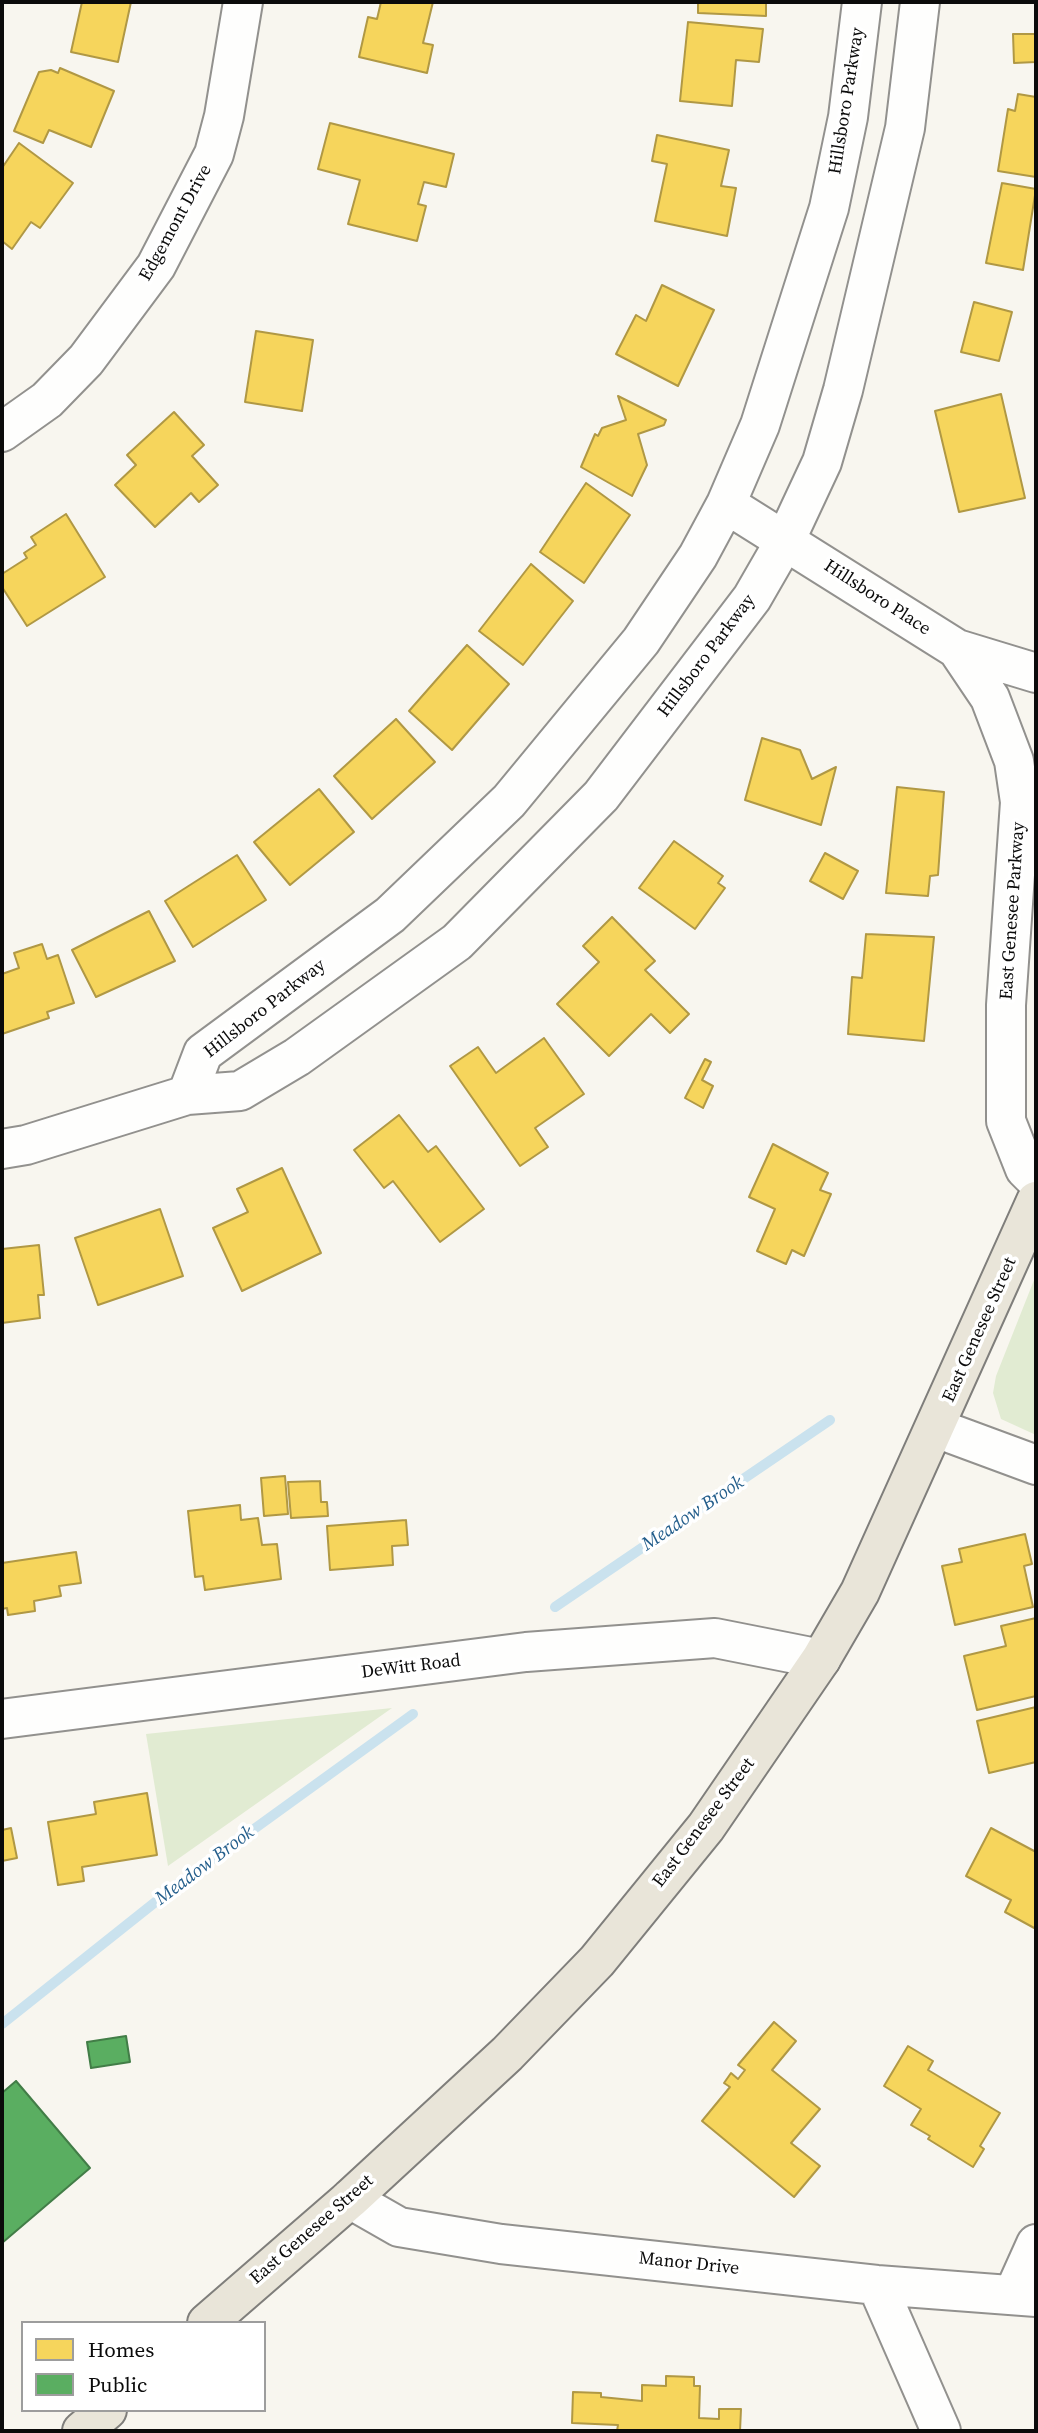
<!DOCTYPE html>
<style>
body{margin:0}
#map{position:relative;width:1038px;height:2433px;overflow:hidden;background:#f8f6ef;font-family:"Source Serif 4",serif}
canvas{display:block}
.frame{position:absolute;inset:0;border:4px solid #0b0b0b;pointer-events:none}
.legend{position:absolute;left:21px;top:2321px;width:245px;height:91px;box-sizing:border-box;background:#fff;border:2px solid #9d9d9d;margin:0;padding:9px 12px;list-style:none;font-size:21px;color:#0b0b0b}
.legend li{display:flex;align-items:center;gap:14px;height:35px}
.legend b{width:35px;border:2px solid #9d9d9d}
</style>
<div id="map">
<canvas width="1038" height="2433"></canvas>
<div class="frame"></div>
<ul class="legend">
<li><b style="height:19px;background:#f6d55c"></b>Homes</li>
<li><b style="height:19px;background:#5aae61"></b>Public</li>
</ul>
</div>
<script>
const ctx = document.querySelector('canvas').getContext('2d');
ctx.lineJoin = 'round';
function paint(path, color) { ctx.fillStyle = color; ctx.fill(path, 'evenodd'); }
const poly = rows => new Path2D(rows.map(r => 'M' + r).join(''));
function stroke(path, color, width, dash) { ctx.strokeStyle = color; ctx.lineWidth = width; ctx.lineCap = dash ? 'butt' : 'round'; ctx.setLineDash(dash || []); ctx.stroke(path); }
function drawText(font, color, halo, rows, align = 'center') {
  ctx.font = font + ' "Source Serif 4",serif'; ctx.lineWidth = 7; ctx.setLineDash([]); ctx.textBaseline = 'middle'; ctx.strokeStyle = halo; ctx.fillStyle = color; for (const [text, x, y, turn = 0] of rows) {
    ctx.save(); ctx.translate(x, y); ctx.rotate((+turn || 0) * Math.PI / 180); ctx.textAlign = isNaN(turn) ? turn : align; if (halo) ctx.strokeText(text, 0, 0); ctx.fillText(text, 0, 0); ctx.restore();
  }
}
const green = poly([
 [1036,1275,1036,1435,1001,1419,993,1393,996,1376],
 [392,1708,168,1866,146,1734]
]);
const homes = poly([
 [82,2,131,2,118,62,71,52,82,2],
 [381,2,433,2,423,43,433,45,427,73,359,57,368,17,377,19,381,2],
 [698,2,766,2,766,16,698,13,698,2],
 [1036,2,1036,62,1014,63,1013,34,1036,34,1036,2],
 [688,22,763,29,759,62,736,60,732,106,680,101,688,22],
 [60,68,114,91,91,147,49,130,43,143,14,131,39,72,51,70,58,73,60,68],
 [1018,94,1036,97,1036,177,998,171,1008,109,1015,111,1018,94],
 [330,123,454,154,446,187,424,182,418,204,426,206,417,241,348,224,360,180,318,169,330,123],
 [657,135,729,150,721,186,736,188,727,236,655,221,667,164,652,161,657,135],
 [19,143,73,183,40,228,31,222,12,249,2,241,2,168,19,143],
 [1002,183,1036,189,1023,270,986,263,1002,183],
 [662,285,714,310,678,386,616,354,636,315,646,321,662,285],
 [974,302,1012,312,999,361,961,352,974,302],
 [256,331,313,340,302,411,245,402,256,331],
 [1001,394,1025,498,959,512,935,411,1001,394],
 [618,396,666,420,664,425,638,434,647,465,632,496,581,467,595,434,598,436,602,428,626,420,618,396],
 [174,412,204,445,192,456,218,485,199,502,191,493,155,527,115,485,136,465,127,455,174,412],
 [586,483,630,515,584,583,540,552,586,483],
 [66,514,105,577,27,626,2,587,2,574,27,558,24,553,36,545,31,537,66,514],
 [531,564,573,601,523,665,479,631,531,564],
 [467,645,509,684,452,750,409,711,467,645],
 [396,719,435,762,372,819,334,776,396,719],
 [762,738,800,750,812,779,836,767,821,825,745,800,762,738],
 [897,787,944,792,938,875,930,876,928,896,886,893,897,787],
 [319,789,354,832,290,885,254,842,319,789],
 [674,841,723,876,718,883,725,888,695,929,639,888,674,841],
 [825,853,858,871,843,899,810,881,825,853],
 [237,855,266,900,193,947,165,901,237,855],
 [149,911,175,961,96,997,72,950,149,911],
 [612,917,655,961,645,970,689,1014,670,1033,651,1014,609,1056,557,1004,599,962,583,946,612,917],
 [866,934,934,937,924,1041,848,1034,852,977,862,978,866,934],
 [42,944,47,959,58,955,74,1003,47,1012,49,1018,2,1034,2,974,19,968,14,953,42,944],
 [544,1038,584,1094,535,1128,548,1147,520,1166,450,1066,478,1047,496,1073,544,1038],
 [705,1059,711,1062,702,1080,713,1086,703,1108,685,1098,705,1059],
 [399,1115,428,1152,436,1146,484,1209,440,1242,393,1181,384,1188,354,1150,399,1115],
 [773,1144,828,1173,820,1190,831,1194,804,1256,792,1250,786,1264,757,1251,775,1209,749,1197,773,1144],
 [282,1168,321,1253,242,1291,213,1228,248,1212,237,1189,282,1168],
 [160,1209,183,1276,98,1305,75,1238,160,1209],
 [39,1245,44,1295,38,1295,40,1318,2,1323,2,1249,39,1245],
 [285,1476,288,1514,264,1516,261,1478,285,1476],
 [320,1481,321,1502,327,1502,328,1516,291,1518,288,1482,320,1481],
 [240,1505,241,1520,258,1518,262,1545,277,1544,281,1579,205,1590,203,1576,195,1577,188,1511,240,1505],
 [406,1520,408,1545,392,1546,393,1565,330,1570,327,1526,406,1520],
 [1025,1534,1032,1564,1024,1566,1033,1607,955,1625,942,1566,962,1562,959,1549,1025,1534],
 [76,1552,81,1583,59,1586,61,1596,34,1601,35,1611,8,1615,7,1608,2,1609,2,1563,76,1552],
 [1036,1618,1036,1696,977,1710,964,1656,1006,1646,1001,1626,1036,1618],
 [1036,1707,1036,1762,989,1773,977,1721,1036,1707],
 [147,1793,157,1855,82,1867,84,1881,58,1885,48,1822,96,1814,94,1802,147,1793],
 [11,1828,17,1858,2,1861,2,1830,11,1828],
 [991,1828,1036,1852,1036,1929,1005,1912,1011,1900,966,1876,991,1828],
 [774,2022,796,2041,772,2070,820,2109,791,2143,820,2166,794,2197,702,2121,730,2087,724,2083,731,2073,738,2079,745,2070,738,2065,774,2022],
 [908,2046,933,2061,928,2070,1000,2113,980,2146,984,2149,973,2167,928,2139,930,2136,911,2125,921,2109,884,2086,908,2046],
 [666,2376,694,2377,694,2386,700,2386,699,2418,719,2419,719,2409,741,2409,740,2431,617,2431,618,2425,572,2423,573,2392,601,2393,601,2397,642,2401,642,2385,666,2386,666,2376]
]);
const public = poly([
 [126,2036,130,2062,91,2068,87,2042,126,2036],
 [16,2081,90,2168,2,2243,2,2093,16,2081]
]);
const stream = poly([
 [555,1607,830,1420],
 [2,2024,178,1884,413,1714]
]);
const minor = poly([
 [2,432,47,400,86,360,156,266,214,154,224,116,243,2],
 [726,504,957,649,1036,673],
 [957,649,990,698,1014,761,1020,802,1006,1005,1006,1121,1025,1169,1036,1180],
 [187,1095,203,1053,390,915,509,801,641,641,698,556,726,504,760,425,829,208,848,117,862,2],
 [2,1149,26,1145,187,1095,240,1091,297,1057,457,942,601,796,752,598,786,539,822,462,843,390,905,128,920,2],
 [936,1428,1036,1465],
 [2,1719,526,1652,715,1638,821,1659],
 [350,2199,399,2227,501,2244,877,2285,1036,2297],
 [877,2285,941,2431],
 [1013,2295,1036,2244]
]);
const major = poly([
 [207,2323,350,2199,507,2054,597,1961,706,1827,821,1659,860,1592,1036,1201],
 [82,2431,107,2410]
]);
const streetNames = [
 ["Hillsboro Parkway",847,101,-81],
 ["Edgemont Drive",176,223,-61],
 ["Hillsboro Place",877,598,33],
 ["Hillsboro Parkway",707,656,-53],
 ["East Genesee Parkway",1013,911,-86],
 ["Hillsboro Parkway",265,1009,-38],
 ["East Genesee Street",980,1330,-66],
 ["DeWitt Road",411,1667,-7],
 ["East Genesee Street",704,1823,-53],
 ["East Genesee Street",312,2230,-41],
 ["Manor Drive",689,2264,6]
];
const waterNames = [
 ["Meadow Brook",693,1514,-34],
 ["Meadow Brook",205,1866,-37]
];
paint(green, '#e1ebd2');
paint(homes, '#f6d55c');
stroke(homes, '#b09844', 2);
paint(public, '#5aae61');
stroke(public, '#427d47', 2);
stroke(stream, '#cae2ee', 10);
stroke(minor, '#92918e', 42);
stroke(major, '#7f7e7b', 42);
stroke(minor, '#fefefd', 38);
stroke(major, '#e9e5d9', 38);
drawText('18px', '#0b0b0b', '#fff', streetNames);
drawText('italic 19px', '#255f8c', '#fff', waterNames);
</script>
